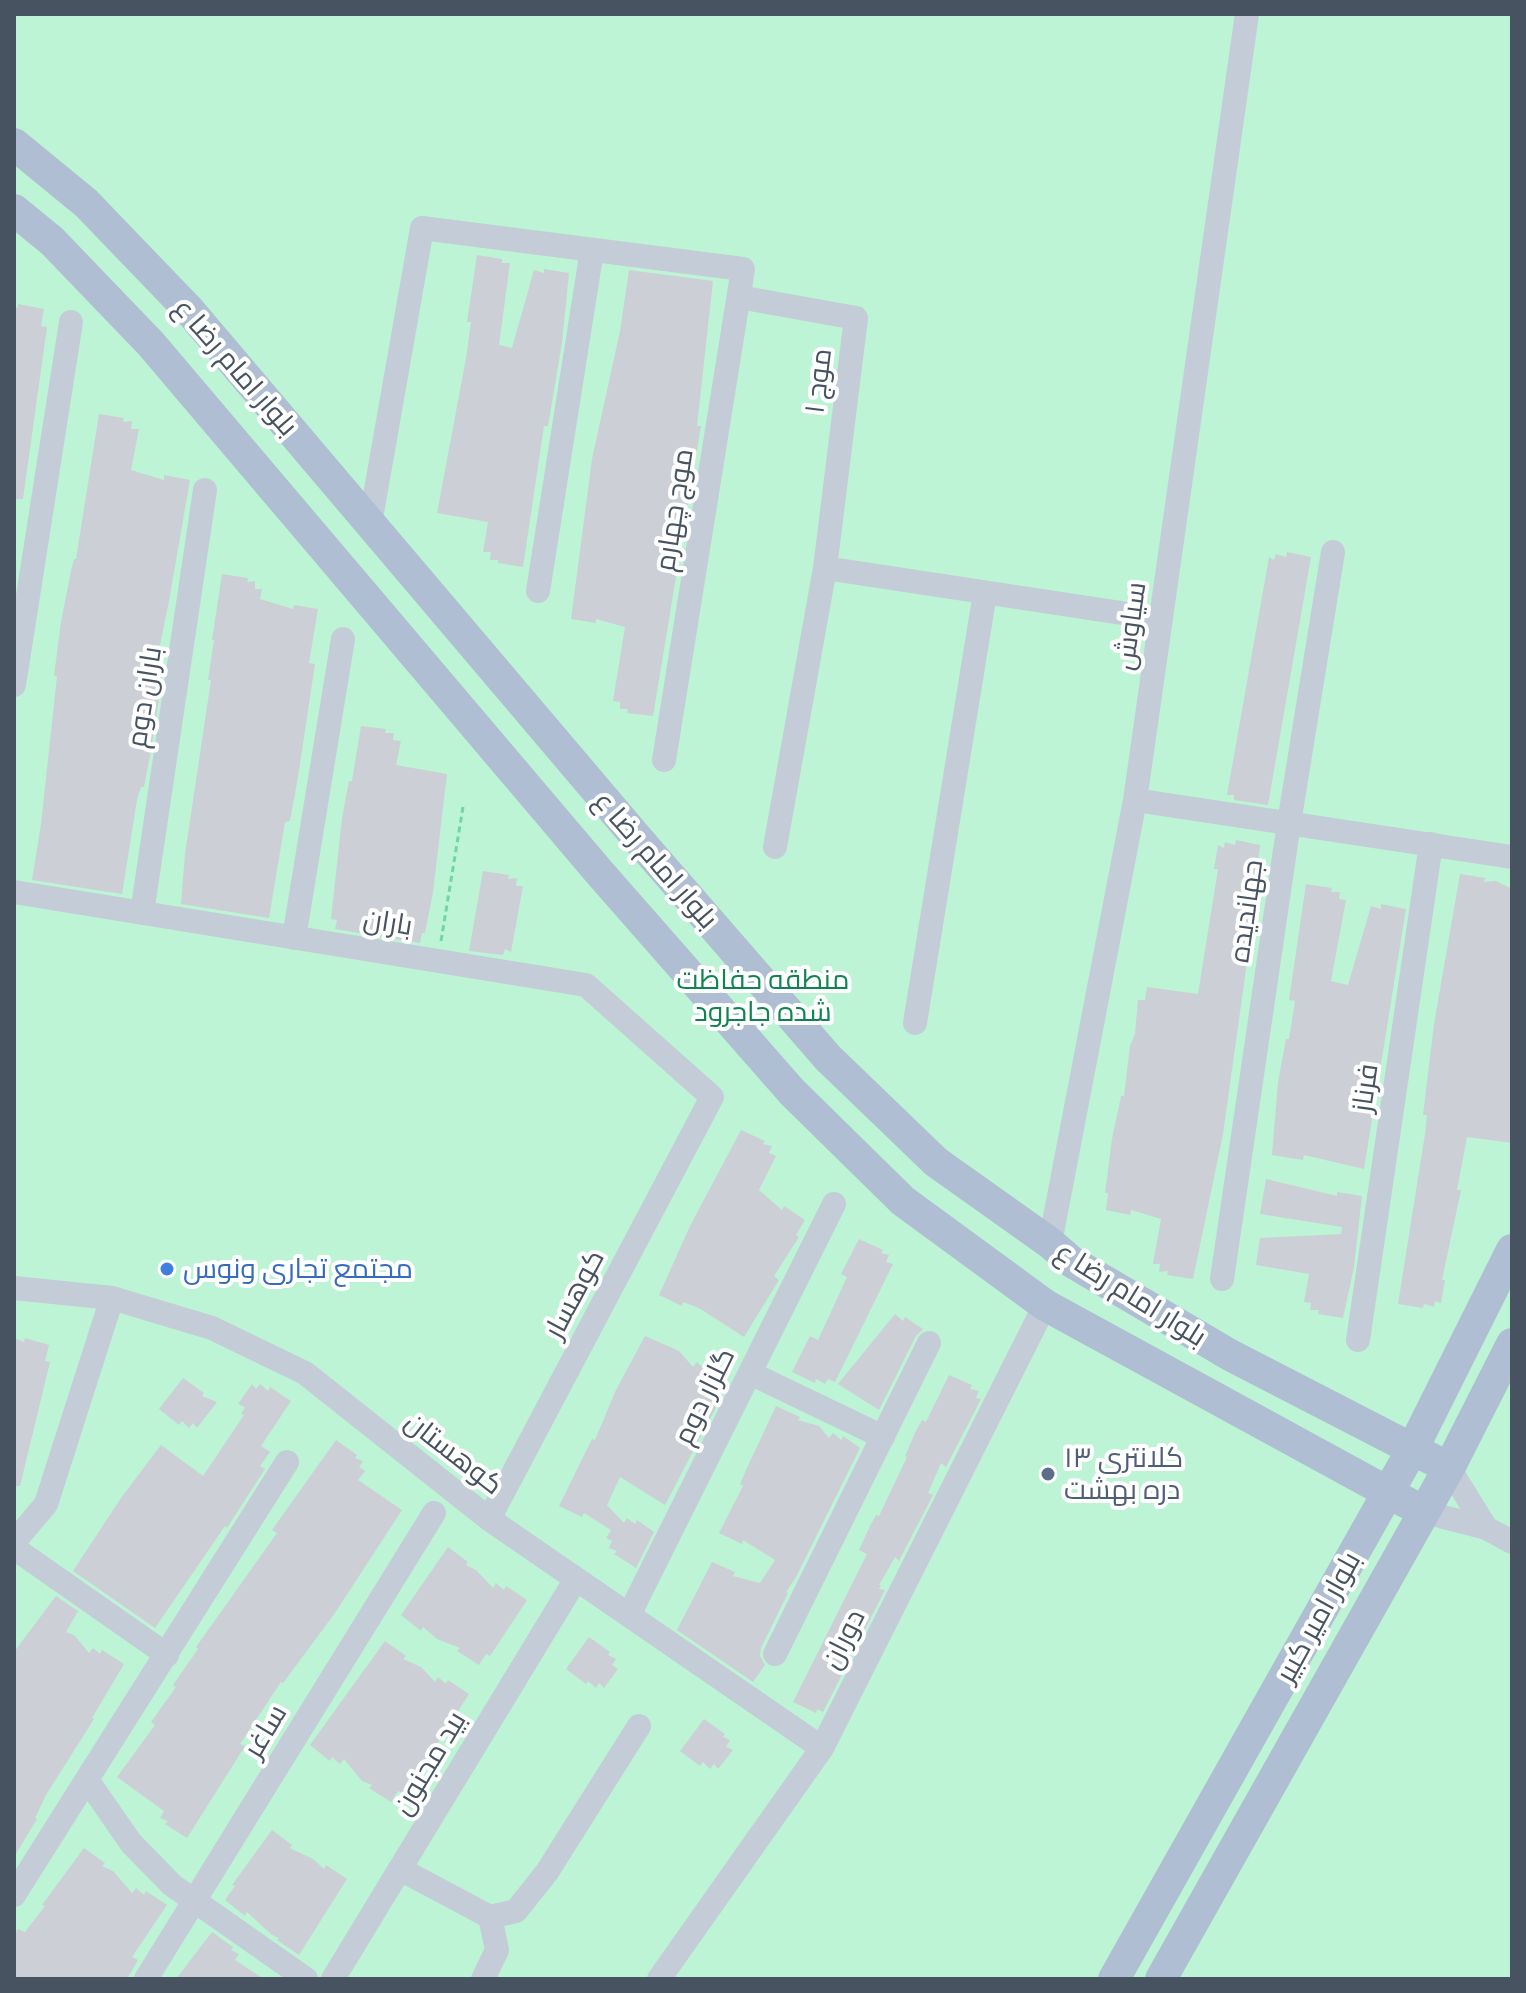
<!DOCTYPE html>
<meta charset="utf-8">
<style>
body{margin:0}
#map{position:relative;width:1526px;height:1993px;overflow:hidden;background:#f3f1f1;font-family:"Exo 2",sans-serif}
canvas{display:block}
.frame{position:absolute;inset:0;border:16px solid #475360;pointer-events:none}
</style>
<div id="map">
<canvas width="1526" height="1993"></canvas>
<div class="frame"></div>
</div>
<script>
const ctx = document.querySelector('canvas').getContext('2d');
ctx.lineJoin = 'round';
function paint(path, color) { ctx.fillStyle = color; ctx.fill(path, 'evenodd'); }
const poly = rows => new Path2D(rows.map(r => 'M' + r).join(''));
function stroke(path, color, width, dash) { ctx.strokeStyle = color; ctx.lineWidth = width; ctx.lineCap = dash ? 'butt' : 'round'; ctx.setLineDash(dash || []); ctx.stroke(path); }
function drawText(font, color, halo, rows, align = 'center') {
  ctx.font = font + ' "Exo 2",Cairo,sans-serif'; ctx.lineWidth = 8; ctx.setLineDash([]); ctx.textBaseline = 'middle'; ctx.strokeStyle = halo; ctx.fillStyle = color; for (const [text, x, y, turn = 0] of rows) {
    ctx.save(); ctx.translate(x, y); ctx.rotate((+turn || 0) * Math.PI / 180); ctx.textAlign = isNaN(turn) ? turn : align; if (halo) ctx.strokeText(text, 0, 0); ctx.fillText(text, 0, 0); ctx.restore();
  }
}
const green = poly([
 [14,14,1512,14,1512,1979,14,1979]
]);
const building = poly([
 [477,255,502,259,502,263,510,263,499,345,512,348,534,270,544,273,544,269,569,273,562,343,548,426,544,426,523,567,498,563,498,560,490,560,491,552,483,552,488,522,437,513,466,358,471,322,467,322],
 [629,270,713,281,697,426,701,426,653,716,627,713,628,709,620,709,620,702,613,701,625,627,596,619,596,623,571,619,592,459,620,331],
 [18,304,44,309,41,326,47,327,23,499,14,499,14,307,18,308],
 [99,414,124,418,123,422,132,421,131,429,139,429,131,470,164,480,164,475,190,480,169,601,160,645,156,645,151,670,163,672,151,750,144,787,141,787,137,800,122,894,32,880,41,824,57,676,54,676,61,622,71,571,74,559,76,559],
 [1287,552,1311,557,1268,805,1234,800,1234,795,1227,795,1269,557,1274,560,1276,554,1286,557],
 [222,574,248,578,247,582,255,581,255,589,262,589,260,599,293,609,294,605,318,609,309,663,315,664,298,777,290,821,285,822,269,918,181,904,185,854,211,680,208,680,214,640,212,640],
 [361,726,386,729,385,733,394,733,393,740,401,741,396,765,447,774,433,892,425,933,422,933,420,943,335,929,337,920,331,919,342,818,349,781,352,781],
 [1236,840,1260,845,1258,862,1261,862,1223,1134,1193,1279,1167,1275,1168,1271,1159,1272,1160,1264,1153,1264,1161,1219,1131,1210,1130,1215,1106,1210,1108,1193,1105,1193,1112,1139,1121,1096,1124,1096,1130,1046,1135,1034,1138,1000,1145,1000,1147,987,1198,994,1218,869,1214,869,1218,845,1224,848,1225,842,1235,845],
 [483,871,509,875,508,879,517,878,516,886,523,886,511,952,505,949,503,955,469,951],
 [1460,874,1485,878,1484,882,1496,881,1512,889,1512,1143,1467,1137,1457,1190,1461,1190,1442,1280,1445,1280,1441,1303,1435,1301,1434,1307,1424,1304,1423,1308,1398,1304,1425,1134,1427,1115,1423,1115,1434,1024],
 [1306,884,1332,888,1331,892,1340,892,1339,899,1346,900,1331,981,1348,985,1371,906,1381,909,1381,904,1406,909,1364,1169,1304,1155,1303,1160,1272,1155,1278,1082,1286,1039,1289,1039,1295,1001,1289,1000],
 [741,1130,765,1141,763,1144,772,1146,769,1153,776,1156,759,1190,782,1210,784,1206,805,1220,796,1235,799,1237,774,1276,779,1280,744,1337,699,1308,683,1302,682,1306,659,1295,690,1226],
 [1266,1179,1337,1196,1337,1192,1362,1196,1354,1267,1343,1318,1318,1314,1319,1310,1310,1310,1311,1303,1304,1302,1309,1274,1256,1265,1260,1238,1341,1234,1342,1227,1260,1214],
 [859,1239,883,1250,881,1253,889,1255,886,1262,893,1264,835,1382,828,1379,825,1384,816,1379,815,1383,792,1372,810,1336,818,1340,847,1277,841,1274],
 [895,1314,903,1321,905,1317,923,1329,916,1336,879,1410,838,1384],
 [645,1336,679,1351,693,1367,697,1362,704,1369,706,1365,727,1379,718,1394,722,1396,665,1505,620,1477,607,1505,624,1523,627,1518,635,1524,637,1520,654,1532,636,1568,614,1554,617,1551,609,1548,612,1541,606,1538,611,1530,584,1513,582,1517,559,1506,592,1439,595,1440,616,1390],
 [14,1338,24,1342,25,1338,49,1345,45,1361,50,1362,20,1486,14,1486],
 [949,1375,972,1385,970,1389,979,1391,976,1398,981,1399,946,1467,941,1463,928,1493,933,1495,899,1561,895,1557,879,1585,881,1585,879,1589,885,1590,823,1712,817,1709,816,1713,793,1702,867,1554,859,1550,870,1526,876,1515,879,1516,907,1457,905,1456,916,1431,922,1420,926,1422],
 [183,1378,204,1393,202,1396,217,1402,197,1428,193,1423,189,1428,182,1421,179,1425,159,1409],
 [252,1384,256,1389,260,1384,268,1391,270,1387,291,1401,261,1446,270,1452,260,1466,265,1469,227,1528,225,1526,155,1628,73,1571,121,1498,161,1445,203,1476,244,1415,241,1414,245,1407,238,1404],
 [776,1406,800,1417,798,1420,819,1426,829,1438,833,1433,841,1440,843,1436,860,1448,796,1577,786,1592,788,1593,761,1648,760,1656,765,1665,753,1682,677,1630,712,1562,735,1572,733,1576,760,1583,775,1560,743,1540,742,1544,719,1533,743,1486,740,1484,747,1468],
 [336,1440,357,1455,355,1458,363,1461,359,1467,365,1471,358,1480,402,1510,335,1613,283,1683,281,1682,240,1744,245,1746,187,1838,165,1824,168,1821,160,1818,164,1811,117,1777,155,1725,151,1722,176,1687,173,1685,198,1649,196,1647,277,1533,272,1530],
 [448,1547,468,1562,466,1565,476,1570,493,1588,496,1583,504,1590,506,1586,527,1600,490,1656,486,1654,479,1665,457,1651,460,1648,437,1639,423,1627,421,1631,401,1615],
 [56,1596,78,1611,66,1632,74,1635,89,1653,93,1648,100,1654,102,1650,124,1664,92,1718,94,1719,46,1795,35,1818,37,1819,14,1857,14,1652],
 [589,1637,610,1652,608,1655,616,1659,612,1665,618,1669,604,1688,599,1683,596,1688,588,1681,586,1684,566,1669],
 [385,1641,406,1656,403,1659,421,1667,435,1682,438,1677,446,1684,448,1680,469,1694,405,1794,398,1791,391,1802,369,1788,372,1785,362,1781,344,1759,340,1764,332,1757,330,1761,310,1745],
 [704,1719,725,1734,723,1737,730,1740,726,1747,733,1750,718,1769,714,1764,710,1769,703,1762,700,1766,680,1751],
 [272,1830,292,1845,290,1848,313,1859,324,1869,326,1865,347,1879,299,1955,277,1940,279,1938,272,1935,247,1912,245,1916,225,1900,235,1886,232,1885],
 [84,1848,105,1863,102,1866,113,1871,132,1893,136,1888,144,1895,146,1891,167,1905,132,1957,138,1960,127,1979,14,1979,14,1937,18,1929,25,1932,45,1906,42,1905],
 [212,1932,233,1947,231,1950,239,1954,235,1960,264,1979,176,1979]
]);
const path = poly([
 [441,941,463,807]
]);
const minor = poly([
 [739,297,856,318,825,568,775,847],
 [370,524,422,228,743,269,664,760],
 [825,568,1161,619],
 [538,591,592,250],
 [14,685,71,322],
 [1135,800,1512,857],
 [14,892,586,985,712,1097,489,1519],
 [142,913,205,490],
 [294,938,343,639],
 [915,1023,985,593],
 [1050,1243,1135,800,1247,14],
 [1222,1279,1289,823,1333,552],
 [14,1288,112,1298,212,1328,305,1373,489,1519,822,1748],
 [1358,1340,1431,844],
 [750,1373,883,1437],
 [1449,1468,1486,1528],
 [1424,1512,1486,1528,1512,1542],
 [14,1542,46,1504,112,1298],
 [14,1548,167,1655],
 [629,1615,834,1204],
 [775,1654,929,1343],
 [88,1781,131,1843,172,1885,306,1979],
 [400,1869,490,1917,516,1911,547,1872,639,1726],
 [14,1895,287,1462],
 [146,1979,434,1513],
 [333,1979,576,1579],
 [483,1979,497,1950,490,1917],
 [659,1979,822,1748,1045,1305]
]);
const major = poly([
 [14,144,86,203,189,310,637,838,828,1058,936,1162,1050,1243,1072,1262,1230,1355,1449,1468],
 [14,210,52,241,151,344,599,872,792,1092,903,1201,1045,1305,1424,1512],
 [1114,1979,1413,1448,1512,1250],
 [1161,1979,1449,1468,1512,1344]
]);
const markers = [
 [167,1269,8,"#3f7fe0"],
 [1048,1474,8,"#5c6f8a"]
];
const streetNames = [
 ["بلوار امام رضا ع",236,367,49],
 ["موج ۱",818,381,-83],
 ["موج چهارم",674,510,-81],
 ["سیاوش",1130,626,-82],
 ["باران دوم",144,697,-81],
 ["بلوار امام رضا ع",656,860,49],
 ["جهاندیده",1246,911,-82],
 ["باران",388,922,9],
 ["فرناز",1365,1088,-82],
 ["کوهسار",574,1294,-62],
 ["بلوار امام رضا ع",1131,1294,32],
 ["گلزار دوم",704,1396,-64],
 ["کوهستان",454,1453,38],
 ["بلوار امیر کبیر",1318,1617,-61],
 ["دوران",843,1639,-63],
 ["ساغر",265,1731,-59],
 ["بید مجنون",429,1763,-59]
];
const parkNames = [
 ["منطقه حفاظت",763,980],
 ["شده جاجرود",763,1012]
];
const shopNames = [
 ["مجتمع تجاری ونوس",183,1269]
];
const serviceNames = [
 ["کلانتری ۱۳",1064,1458],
 ["دره بهشت",1064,1490]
];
paint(green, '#bdf4d5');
paint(building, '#cdcfd6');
stroke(path, '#71d5a9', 3, [6, 4]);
stroke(minor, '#c4ccd7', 24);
stroke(major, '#afbed2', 32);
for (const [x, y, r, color] of markers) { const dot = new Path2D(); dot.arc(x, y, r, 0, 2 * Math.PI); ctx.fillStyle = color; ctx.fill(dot); stroke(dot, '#fff', 3); }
drawText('28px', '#475360', '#fff', streetNames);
drawText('28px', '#0f8451', '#fff', parkNames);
drawText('28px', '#366cbe', '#fff', shopNames, 'left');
drawText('28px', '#4e5e75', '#fff', serviceNames, 'left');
</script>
